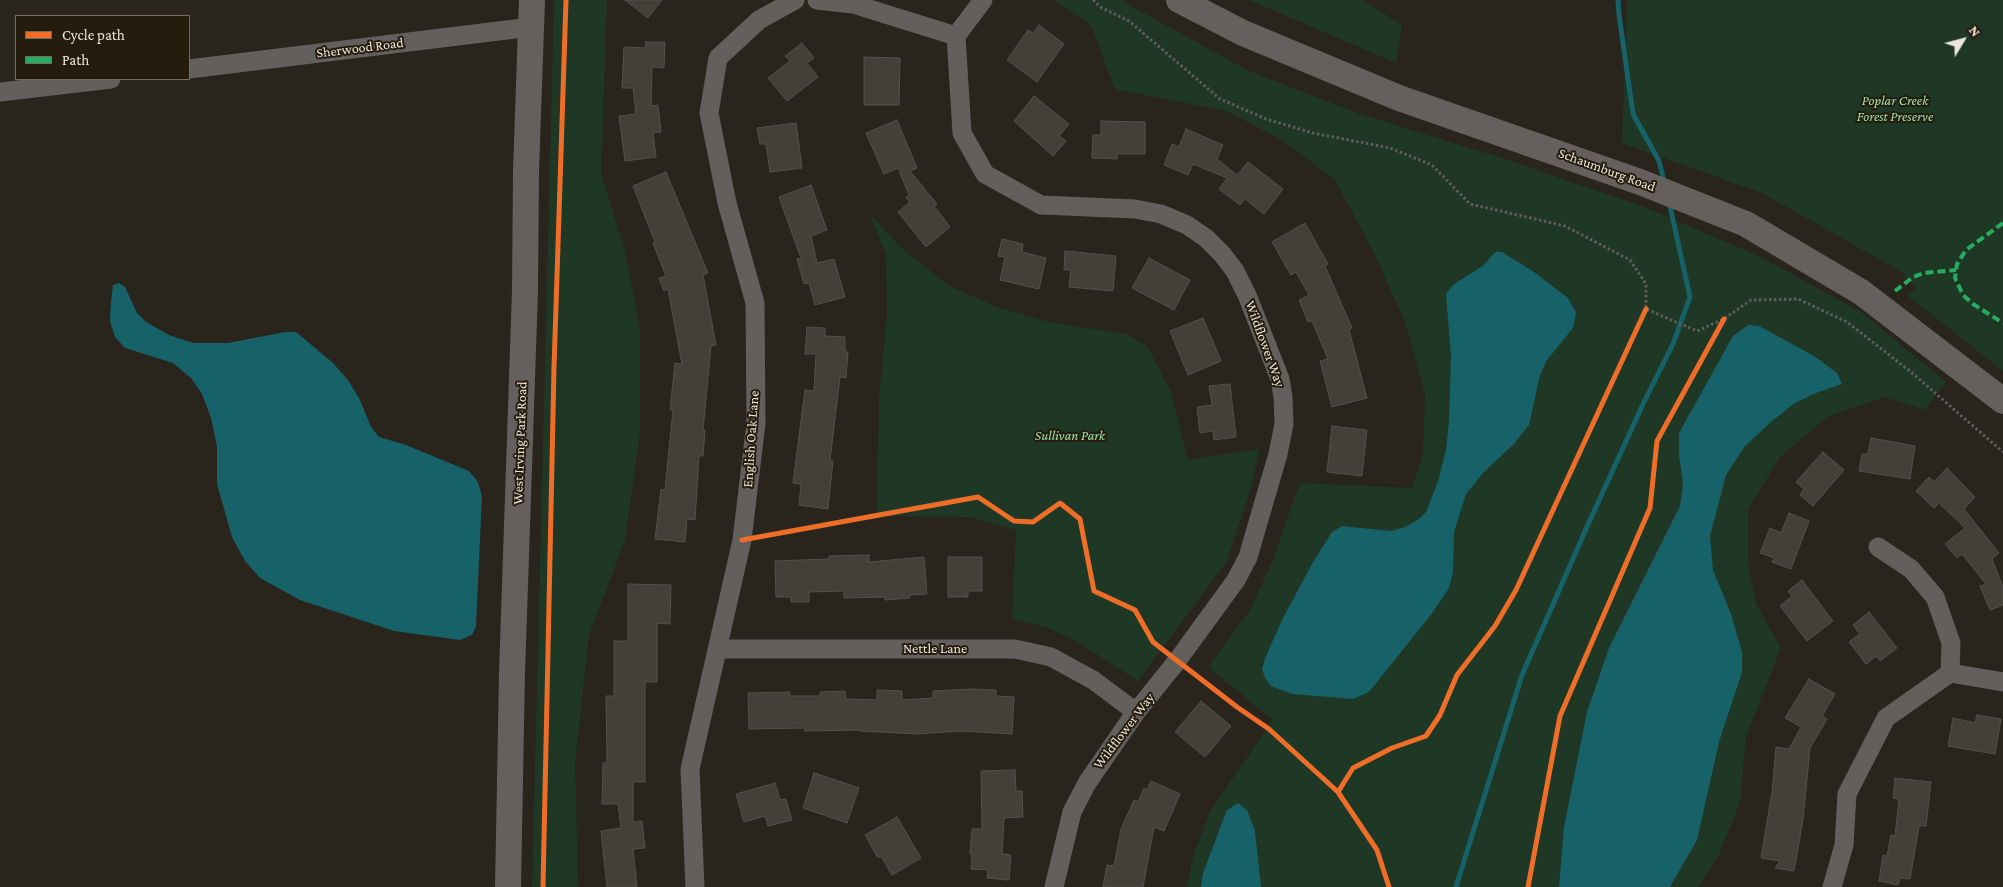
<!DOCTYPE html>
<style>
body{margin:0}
#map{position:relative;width:2003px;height:887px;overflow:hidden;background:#29251c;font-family:"Crimson Pro",serif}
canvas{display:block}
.legend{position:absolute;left:15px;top:15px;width:175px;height:65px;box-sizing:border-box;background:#251c0d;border:1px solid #746c5f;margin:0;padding:6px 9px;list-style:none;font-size:15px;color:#ebe5db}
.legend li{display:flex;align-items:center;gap:10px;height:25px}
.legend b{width:25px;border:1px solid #746c5f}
.north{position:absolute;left:1938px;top:15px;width:50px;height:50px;-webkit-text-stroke:4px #251c0d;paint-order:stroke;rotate:53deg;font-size:14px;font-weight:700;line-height:20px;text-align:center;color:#ebe5db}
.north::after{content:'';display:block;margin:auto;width:18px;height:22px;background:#ebe5db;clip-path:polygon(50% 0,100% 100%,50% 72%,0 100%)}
</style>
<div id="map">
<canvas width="2003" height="887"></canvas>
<ul class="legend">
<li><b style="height:6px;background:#ee6e29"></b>Cycle path</li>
<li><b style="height:6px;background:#26ab63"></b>Path</li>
</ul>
<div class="north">N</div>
</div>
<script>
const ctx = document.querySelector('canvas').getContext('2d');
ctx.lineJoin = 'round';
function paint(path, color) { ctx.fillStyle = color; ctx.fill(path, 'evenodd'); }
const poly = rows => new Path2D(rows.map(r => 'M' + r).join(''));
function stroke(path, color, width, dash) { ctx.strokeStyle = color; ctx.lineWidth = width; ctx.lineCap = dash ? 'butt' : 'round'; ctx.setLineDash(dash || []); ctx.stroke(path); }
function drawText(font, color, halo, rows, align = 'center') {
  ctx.font = font + ' "Crimson Pro",serif'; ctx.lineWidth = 4; ctx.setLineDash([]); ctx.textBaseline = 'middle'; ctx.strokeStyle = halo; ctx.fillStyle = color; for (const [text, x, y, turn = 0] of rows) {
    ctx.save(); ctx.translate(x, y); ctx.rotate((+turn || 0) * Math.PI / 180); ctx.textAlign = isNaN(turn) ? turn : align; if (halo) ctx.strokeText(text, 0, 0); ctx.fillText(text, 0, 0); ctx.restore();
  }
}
const green = poly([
 [554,0,607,0,601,173,625,252,640,330,640,433,625,540,589,635,575,762,578,887,532,887],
 [1053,0,1123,0,1138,10,1249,71,1360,114,1502,158,1647,208,1763,258,1861,312,1946,382,1925,410,1884,397,1827,417,1780,457,1748,509,1748,562,1756,604,1781,648,1746,736,1740,803,1718,857,1698,887,1187,887,1192,861,1209,813,1273,720,1208,667,1250,610,1272,562,1300,483,1412,488,1423,455,1425,395,1406,324,1373,251,1335,180,1282,140,1226,111,1115,89,1090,23],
 [1249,0,1363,0,1402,25,1396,63],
 [1627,0,2003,0,2003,371,1907,295,1916,288,1902,272,1762,193,1622,143],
 [869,212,898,245,949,286,999,308,1049,322,1126,334,1147,346,1171,392,1188,460,1259,449,1251,488,1227,561,1138,681,1078,642,1046,627,1012,619,1016,530,970,517,877,516,879,399,887,315,886,255]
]);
const water = poly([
 [1495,252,1502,252,1534,272,1568,298,1576,312,1573,328,1547,360,1540,375,1529,425,1514,444,1484,472,1466,494,1454,532,1453,572,1449,588,1433,612,1369,692,1353,699,1292,694,1271,686,1265,678,1262,669,1266,656,1282,620,1313,562,1332,532,1342,526,1391,531,1405,527,1419,519,1426,512,1438,481,1446,450,1449,422,1451,356,1446,294,1453,285,1484,265],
 [119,283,125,287,137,313,146,322,169,335,193,343,228,343,285,332,296,332,332,362,348,380,360,400,371,427,379,437,406,445,469,471,478,482,482,496,476,626,472,635,460,640,394,631,300,600,260,578,245,561,232,537,217,484,217,446,211,418,202,394,191,378,173,363,125,348,115,337,110,321,111,301,113,285],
 [1748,325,1759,326,1814,356,1837,373,1842,384,1816,393,1795,403,1772,421,1745,446,1726,475,1710,536,1713,570,1731,614,1742,652,1742,672,1719,742,1697,840,1670,887,1559,887,1564,827,1587,712,1609,648,1680,506,1683,483,1679,455,1679,433,1733,336],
 [1238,803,1247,810,1255,831,1261,887,1201,887,1203,873,1227,810]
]);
const stream = poly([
 [1618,0,1619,15,1633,114,1659,161,1664,181],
 [1456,887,1522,675,1586,529,1643,404,1673,344,1690,297,1669,202]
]);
const building = poly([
 [625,0,662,0,648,18,625,0],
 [1039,25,1064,44,1037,82,1007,60,1028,30,1033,33,1039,25],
 [646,42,665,42,664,68,652,67,651,106,658,105,661,132,653,133,656,157,625,161,619,116,636,114,633,88,622,88,624,47,645,48,646,42],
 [802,43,814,58,807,63,818,77,787,101,768,78,790,61,785,56,802,43],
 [864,57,900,58,899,105,864,105,864,57],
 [1034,96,1069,124,1059,136,1066,141,1053,156,1014,121,1034,96],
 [897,120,917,168,910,171,937,204,934,206,950,227,926,247,898,212,910,202,906,197,909,195,898,168,884,174,866,133,897,120],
 [1101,121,1145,122,1145,154,1117,154,1117,159,1092,158,1093,135,1101,135,1101,121],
 [796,123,802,168,770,172,766,144,760,144,757,128,796,123],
 [1186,129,1223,145,1217,159,1237,175,1248,162,1283,189,1264,214,1245,199,1240,205,1219,189,1227,178,1193,164,1188,175,1164,165,1172,144,1179,147,1186,129],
 [666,172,708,273,703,275,716,345,711,346,703,430,705,430,703,456,699,456,695,520,687,519,685,542,655,539,661,489,665,490,673,410,670,410,675,363,682,364,668,289,664,291,659,278,666,276,653,243,655,242,633,186,666,172],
 [811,185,827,230,811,236,817,263,834,259,845,297,815,305,809,283,804,284,797,259,801,258,779,197,811,185],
 [1305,223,1328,264,1325,266,1352,328,1349,330,1367,398,1332,407,1320,361,1328,359,1312,321,1308,322,1299,300,1309,295,1296,272,1291,275,1272,242,1305,223],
 [1002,239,1023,244,1022,252,1046,258,1039,289,1000,280,1005,257,998,256,1002,239],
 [1065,251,1116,256,1113,291,1069,287,1071,270,1064,270,1065,251],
 [1149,258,1190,280,1174,310,1132,288,1149,258],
 [1203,318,1221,361,1188,375,1170,331,1203,318],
 [807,327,825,328,825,336,845,337,845,352,848,352,846,378,840,377,830,460,833,461,828,509,799,505,801,484,793,483,805,390,814,391,816,354,805,354,807,327],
 [1230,384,1236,437,1214,440,1213,431,1200,433,1197,407,1212,405,1209,386,1230,384],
 [1332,426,1367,430,1362,476,1327,472,1332,426],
 [1871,438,1915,446,1910,479,1859,471,1862,454,1868,454,1871,438],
 [1823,452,1844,470,1813,506,1800,495,1804,489,1796,482,1823,452],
 [1947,468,1975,497,1964,509,1999,553,1992,559,2003,587,2003,605,1990,610,1980,586,1986,584,1962,554,1957,558,1945,544,1965,528,1939,503,1934,508,1916,491,1929,477,1934,482,1947,468],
 [1789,513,1809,521,1791,569,1772,562,1774,558,1760,553,1770,528,1781,533,1789,513],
 [869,555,869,562,924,557,927,594,910,595,910,598,885,600,885,597,844,598,844,591,809,592,809,602,791,602,791,597,776,597,775,561,829,559,829,556,869,555],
 [948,557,982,557,982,591,968,591,968,597,948,597,948,557],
 [1802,580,1833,621,1807,641,1780,606,1792,596,1788,591,1802,580],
 [628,584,671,585,670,624,657,623,657,682,645,682,645,782,633,782,633,822,642,821,645,848,633,849,637,887,607,887,601,831,621,828,618,804,602,804,603,763,607,763,606,696,614,696,614,641,628,641,628,584],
 [1869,612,1897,648,1880,661,1876,656,1866,664,1849,642,1860,634,1853,625,1869,612],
 [1809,679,1835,694,1822,716,1827,719,1810,748,1803,820,1794,871,1775,868,1780,861,1761,858,1772,792,1776,747,1789,749,1801,727,1785,718,1809,679],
 [973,689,996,690,996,696,1014,697,1012,734,960,731,918,734,859,731,859,730,805,731,805,728,749,729,748,693,790,692,790,696,820,696,820,692,845,691,846,699,877,700,877,690,902,691,902,700,933,698,933,691,973,689],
 [1201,701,1231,726,1205,757,1175,732,1201,701],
 [1977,715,2001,719,1995,754,1948,746,1953,718,1975,723,1977,715],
 [1015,770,1016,791,1022,791,1023,817,1004,818,1002,854,1011,855,1009,880,987,878,988,870,971,869,972,854,970,854,972,829,982,829,981,771,1015,770],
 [814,773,859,788,847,823,803,808,814,773],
 [1895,778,1931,782,1926,826,1919,826,1910,879,1900,878,1898,885,1879,881,1883,855,1887,856,1891,835,1895,836,1899,799,1893,798,1895,778],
 [1151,781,1180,794,1164,831,1154,827,1143,887,1103,887,1107,865,1114,866,1121,829,1134,800,1138,802,1144,788,1147,790,1151,781],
 [775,783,780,800,786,799,792,820,768,826,765,816,744,822,736,794,775,783],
 [897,817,921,858,892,875,881,856,878,858,865,835,897,817]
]);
const path = poly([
 [1093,0,1102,8,1129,21,1220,99,1266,119,1313,133,1390,148,1432,165,1470,204,1565,226,1630,260,1646,284,1646,309,1697,331,1724,319,1751,300,1798,299,1847,322,1911,372,2003,452]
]);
const street = poly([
 [817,0,853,4,956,36],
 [983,0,956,36,962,133,985,174,1041,205,1135,209,1161,214,1187,225,1206,238,1222,254,1235,271,1247,295,1280,379,1283,397,1284,424,1278,454,1248,557,1236,580,1177,661,1136,712,1087,783,1072,812,1054,887],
 [189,69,531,27],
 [0,92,111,79],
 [1878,547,1911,569,1935,597,1951,643,1950,673],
 [717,649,1015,649,1051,657,1093,680,1136,712],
 [695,887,690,769,742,540,756,423,755,303,727,203,709,113,718,58,759,20,795,0],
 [1832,887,1844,845,1847,794,1886,718,1950,673,2003,682]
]);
const secondary = poly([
 [1179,0,1243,33,1399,98,1640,182,1746,224,1861,292,2003,401],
 [508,887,512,673,525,290,526,171,532,0]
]);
const quiet = poly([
 [2003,223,1966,250,1957,264,1955,278,1963,295,1973,304,2003,323],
 [1895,291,1913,277,1924,273,1956,270]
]);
const cycleway = poly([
 [742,540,978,497,1014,521,1033,522,1060,503,1080,519,1094,591,1135,610,1153,642,1237,707,1269,729,1338,792],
 [543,887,554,368,566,0],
 [1389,887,1377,850,1338,792,1353,768,1392,748,1426,736,1440,715,1457,675,1495,626,1516,590,1646,309],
 [1528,887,1560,716,1650,508,1657,441,1724,319]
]);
const streetNames = [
 ["Sherwood Road",360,48,-7],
 ["Schaumburg Road",1607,170,20],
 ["Wildflower Way",1265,344,70],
 ["English Oak Lane",751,439,-86],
 ["West Irving Park Road",520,443,-88],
 ["Nettle Lane",935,649],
 ["Wildflower Way",1124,731,-53]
];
const parkNames = [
 ["Poplar Creek",1895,101],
 ["Forest Preserve",1895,117],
 ["Sullivan Park",1070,436]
];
paint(green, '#1f3725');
paint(water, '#176168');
stroke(stream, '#176168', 5);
paint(building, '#443f38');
stroke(building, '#55504a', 1);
stroke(path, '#605c59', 3, [2.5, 2.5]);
stroke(street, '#625f5d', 19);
stroke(secondary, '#65605d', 26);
stroke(quiet, '#26ab63', 4, [8, 4]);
stroke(cycleway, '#ee6e29', 5);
drawText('14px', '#ebe5db', '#251c0d', streetNames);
drawText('italic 14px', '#98e0aa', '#251c0d', parkNames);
</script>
